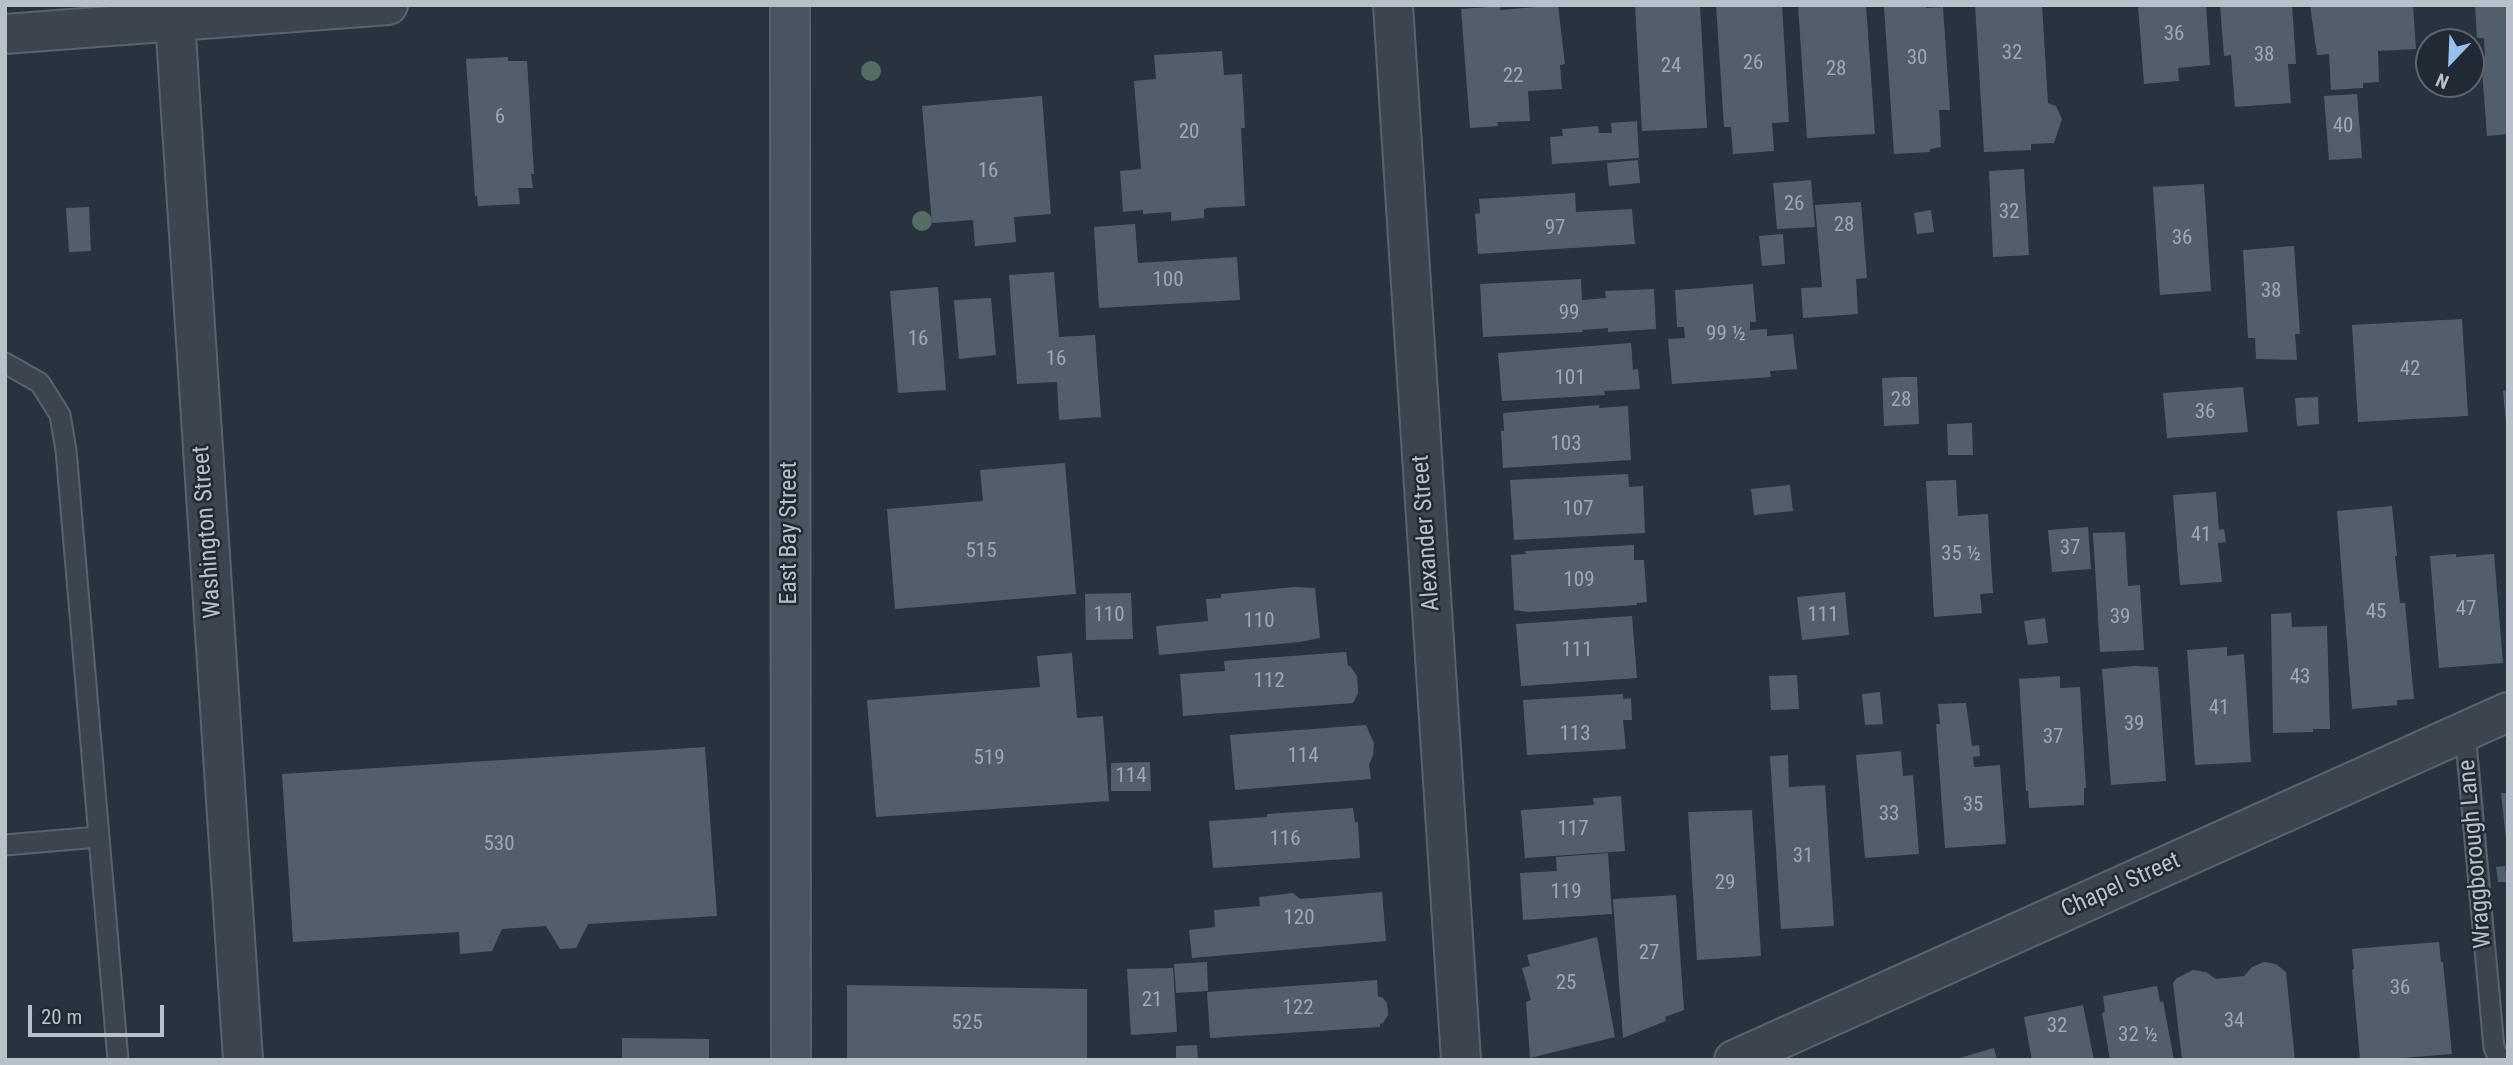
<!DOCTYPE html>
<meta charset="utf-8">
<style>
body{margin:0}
#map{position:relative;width:2513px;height:1065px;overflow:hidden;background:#28333f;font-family:"Roboto Condensed",sans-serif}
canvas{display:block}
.frame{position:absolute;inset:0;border:7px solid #b8c0c9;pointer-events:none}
.north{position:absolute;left:2415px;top:28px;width:70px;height:70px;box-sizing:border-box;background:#212a34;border:2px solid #5d6670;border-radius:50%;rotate:203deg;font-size:19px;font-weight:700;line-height:28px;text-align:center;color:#b8c0c9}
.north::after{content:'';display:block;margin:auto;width:24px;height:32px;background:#97bff0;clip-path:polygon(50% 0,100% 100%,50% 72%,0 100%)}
.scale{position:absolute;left:28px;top:1005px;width:136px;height:32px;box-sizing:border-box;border:4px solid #b8c0c9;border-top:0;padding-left:9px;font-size:21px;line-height:24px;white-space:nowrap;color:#b8c0c9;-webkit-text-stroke:5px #212a34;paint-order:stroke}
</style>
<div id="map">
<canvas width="2513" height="1065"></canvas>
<div class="frame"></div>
<div class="north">N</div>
<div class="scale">20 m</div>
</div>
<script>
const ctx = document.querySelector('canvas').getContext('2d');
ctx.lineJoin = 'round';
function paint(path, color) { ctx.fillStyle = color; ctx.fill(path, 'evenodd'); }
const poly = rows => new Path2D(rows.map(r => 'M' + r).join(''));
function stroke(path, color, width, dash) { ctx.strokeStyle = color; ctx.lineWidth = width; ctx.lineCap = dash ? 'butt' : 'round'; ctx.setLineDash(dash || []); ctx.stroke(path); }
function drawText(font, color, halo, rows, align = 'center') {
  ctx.font = font + ' "Roboto Condensed",sans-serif'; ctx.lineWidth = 5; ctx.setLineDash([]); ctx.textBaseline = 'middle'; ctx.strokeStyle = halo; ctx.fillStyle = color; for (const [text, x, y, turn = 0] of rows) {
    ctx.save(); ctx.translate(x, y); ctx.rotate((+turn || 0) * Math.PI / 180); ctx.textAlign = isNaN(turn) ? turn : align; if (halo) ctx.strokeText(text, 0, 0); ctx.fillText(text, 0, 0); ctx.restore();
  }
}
const building = poly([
 [1558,5,1565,64,1560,65,1562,89,1528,91,1530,121,1497,122,1498,126,1470,128,1461,9,1501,6,1500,10],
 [1635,5,1700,5,1707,128,1642,131],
 [1716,5,1782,5,1789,122,1772,123,1774,151,1733,154,1731,127,1724,127],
 [1798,5,1866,5,1875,134,1807,138],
 [1920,5,1926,5,1926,8,1943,7,1950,110,1939,110,1941,147,1930,149,1930,152,1894,154,1884,7],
 [1975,5,2042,5,2048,103,2056,106,2062,119,2054,143,2031,144,2031,150,1984,152],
 [2138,5,2206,5,2210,65,2178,68,2179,81,2144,84],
 [2220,5,2292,5,2296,64,2288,64,2291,103,2235,107,2231,55,2224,56],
 [2310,5,2413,5,2416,49,2378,51,2379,82,2363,83,2363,88,2331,90,2329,54,2317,55],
 [2475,5,2508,5,2508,134,2487,136,2481,57,2485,57,2484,38,2477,38],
 [1222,51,1224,75,1242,74,1245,128,1241,128,1245,206,1206,208,1204,210,1204,218,1171,221,1171,212,1143,214,1143,210,1123,212,1120,171,1141,169,1134,81,1156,79,1154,55],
 [508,57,508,61,527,61,534,174,531,174,533,188,518,188,520,204,478,206,477,196,475,196,466,59],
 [2357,94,2362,158,2329,160,2324,96],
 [1042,96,1051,214,1014,217,1016,242,975,246,973,220,932,223,922,106],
 [1637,121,1639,158,1552,164,1550,137,1563,136,1562,129,1598,126,1599,133,1612,133,1611,123],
 [1638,160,1640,183,1609,186,1607,163],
 [2024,169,2029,255,1993,257,1989,171],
 [1811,180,1815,227,1777,229,1773,183],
 [2204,184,2211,291,2160,295,2153,187],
 [1575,193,1576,212,1632,209,1635,244,1478,254,1475,214,1480,213,1479,199],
 [1861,202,1867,278,1856,279,1858,314,1803,318,1801,288,1822,287,1815,205],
 [89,207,91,251,69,252,66,208],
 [1931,210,1934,232,1917,234,1914,213],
 [1135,224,1138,263,1237,257,1240,300,1099,308,1094,227],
 [1783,234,1785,264,1762,266,1759,236],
 [2294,246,2300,334,2295,334,2297,360,2256,359,2255,338,2248,338,2243,250],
 [1054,272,1059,337,1095,335,1101,417,1059,420,1057,382,1017,384,1009,275],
 [1581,279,1582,300,1606,298,1605,291,1654,289,1656,329,1608,332,1608,328,1582,330,1583,332,1483,337,1480,284],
 [1753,284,1756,322,1750,322,1750,330,1767,329,1767,336,1793,334,1797,369,1770,371,1771,377,1672,384,1668,339,1685,338,1684,327,1677,327,1675,290],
 [938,287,946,390,898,393,890,291],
 [991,298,996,355,959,359,954,300],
 [2462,319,2468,416,2358,422,2352,325],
 [1631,343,1633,370,1638,369,1640,389,1604,391,1605,395,1502,401,1498,353],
 [1903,377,1917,377,1919,424,1884,426,1882,378],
 [2243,387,2248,432,2167,438,2163,393],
 [2508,390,2508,423,2506,424,2503,391],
 [2318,397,2319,424,2297,426,2295,398],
 [1599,405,1599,408,1628,406,1631,460,1503,468,1501,431,1504,431,1503,413],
 [1972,423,1973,455,1948,455,1947,424],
 [1065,463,1076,594,895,609,887,509,983,501,980,470],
 [1628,474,1629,487,1643,486,1645,533,1514,540,1510,480],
 [1956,480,1958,516,1988,514,1993,593,1980,594,1982,613,1934,617,1926,481],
 [1790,485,1793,511,1754,515,1751,489],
 [2216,492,2219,530,2224,529,2226,542,2218,543,2222,582,2180,585,2173,495],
 [2392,506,2397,556,2395,556,2400,603,2405,603,2414,699,2397,700,2397,705,2352,709,2337,511],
 [2088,527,2091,569,2052,572,2048,530],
 [2125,532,2128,586,2140,585,2144,650,2100,652,2093,533],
 [1634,545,1634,560,1644,560,1647,602,1637,603,1637,605,1529,612,1514,610,1511,555,1526,554,1525,551],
 [2456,554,2456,557,2494,554,2503,663,2439,668,2430,556],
 [1295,587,1315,588,1320,638,1300,642,1159,655,1156,626,1208,621,1206,599,1221,598,1221,594],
 [1845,592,1849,635,1802,640,1797,597],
 [1131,593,1133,639,1086,640,1085,594],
 [2291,613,2292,627,2327,626,2330,729,2313,729,2313,732,2273,733,2271,614],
 [1632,616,1637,678,1521,686,1516,624],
 [2045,618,2048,643,2028,645,2024,621],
 [2227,647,2227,656,2244,654,2251,762,2195,765,2187,650],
 [1346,652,1348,666,1350,666,1357,676,1358,693,1353,703,1183,716,1180,674,1225,671,1224,661],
 [1072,653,1077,718,1103,716,1109,801,876,817,867,700,1040,687,1037,656],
 [2134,666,2158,667,2166,781,2111,785,2102,669],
 [1797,675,1799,709,1771,710,1769,676],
 [2060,676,2060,688,2080,687,2086,788,2084,788,2084,805,2029,808,2028,791,2026,791,2019,679],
 [1880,692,1883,724,1865,725,1862,694],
 [1623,694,1623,699,1631,698,1632,720,1623,720,1626,749,1527,755,1523,700],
 [1966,703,1972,746,1979,745,1980,756,1973,757,1974,767,2000,765,2006,844,1945,848,1936,724,1940,724,1938,704],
 [1366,725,1374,743,1373,755,1369,765,1371,779,1235,790,1230,735],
 [705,747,717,916,588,924,576,948,560,949,546,926,502,929,492,951,460,954,459,932,293,942,282,774],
 [1901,751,1903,776,1913,775,1919,854,1865,858,1856,755],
 [1788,755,1789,787,1825,785,1834,926,1781,929,1770,756],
 [1150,762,1151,791,1111,791,1111,763],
 [2501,793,2508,793,2508,839,2506,839],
 [1621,796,1625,851,1525,858,1521,810,1594,805,1593,798],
 [1353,808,1355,822,1358,822,1360,858,1213,868,1209,821,1267,817,1267,814],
 [1752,810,1761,956,1697,960,1688,812],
 [1608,853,1612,914,1523,920,1520,873,1557,871,1556,857],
 [2505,866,2507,882,2498,882,2496,867],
 [1382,892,1386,941,1192,958,1189,930,1215,927,1214,910,1260,906,1259,897,1293,893,1300,899],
 [1676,895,1684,1010,1665,1017,1666,1021,1623,1038,1613,899],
 [1597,937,1615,1037,1530,1058,1526,1002,1531,1000,1522,968,1530,966,1527,955],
 [2439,942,2441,962,2443,962,2452,1054,2403,1058,2403,1060,2360,1060,2352,970,2354,969,2352,949],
 [1207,962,1208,991,1176,993,1174,964],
 [2264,962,2276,964,2286,972,2295,1060,2182,1060,2173,983,2177,978,2193,970,2206,972,2216,979,2244,976,2252,967],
 [1173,968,1177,1032,1131,1035,1127,969],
 [1377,980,1378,997,1382,997,1387,1003,1388,1015,1383,1023,1380,1024,1380,1027,1210,1038,1207,992],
 [847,985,1087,989,1087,1060,847,1060],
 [2157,986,2160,1002,2163,1001,2174,1060,2110,1060,2102,1013,2105,1012,2103,996],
 [2083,1005,2094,1060,2032,1060,2024,1017],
 [622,1038,709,1039,709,1060,622,1060],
 [1197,1045,1198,1060,1176,1060,1176,1046],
 [1994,1048,1997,1060,1957,1060,1956,1059]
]);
const lane = poly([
 [5,363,40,383,60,415,66,450,118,1060],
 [2465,731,2494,1048,2500,1060],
 [5,845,98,837]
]);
const street = poly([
 [174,5,243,1060],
 [1393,5,1461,1060],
 [5,34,388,5],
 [1734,1060,2508,712]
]);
const secondary = poly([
 [790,5,791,1060]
]);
const trees = [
 [871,71],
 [922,221]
];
const numberNames = [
 ["36",2174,35],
 ["32",2012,54],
 ["38",2264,56],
 ["30",1917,59],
 ["26",1753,64],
 ["24",1671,67],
 ["28",1836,70],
 ["22",1513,77],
 ["6",500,118],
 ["40",2343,127],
 ["20",1189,133],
 ["16",988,172],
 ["26",1794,205],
 ["32",2009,213],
 ["28",1844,226],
 ["97",1555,229],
 ["36",2182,239],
 ["100",1168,281],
 ["38",2271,292],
 ["99",1569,314],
 ["99 ½",1726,335],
 ["16",918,340],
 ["16",1056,360],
 ["42",2410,370],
 ["101",1570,379],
 ["28",1901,401],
 ["36",2205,413],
 ["103",1566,445],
 ["107",1578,510],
 ["41",2201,536],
 ["37",2070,549],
 ["515",981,552],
 ["35 ½",1961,555],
 ["109",1579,581],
 ["47",2466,610],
 ["45",2376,613],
 ["110",1109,616],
 ["111",1823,616],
 ["39",2120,618],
 ["110",1259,622],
 ["111",1577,651],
 ["43",2300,678],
 ["112",1269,682],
 ["41",2219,709],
 ["39",2134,725],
 ["113",1575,735],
 ["37",2053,738],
 ["114",1303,757],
 ["519",989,759],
 ["114",1131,777],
 ["35",1973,806],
 ["33",1889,815],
 ["117",1573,830],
 ["116",1285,840],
 ["530",499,845],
 ["31",1803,857],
 ["29",1725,884],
 ["119",1566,893],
 ["120",1299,919],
 ["27",1649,954],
 ["25",1566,984],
 ["36",2400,989],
 ["21",1152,1001],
 ["122",1298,1009],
 ["34",2234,1022],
 ["525",967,1024],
 ["32",2057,1027],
 ["32 ½",2138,1036]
];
const streetNames = [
 ["Washington Street",208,532,-94],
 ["East Bay Street",790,533,-90],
 ["Alexander Street",1427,533,-94],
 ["Wraggborough Lane",2476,854,-95],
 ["Chapel Street",2121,886,-24]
];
paint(building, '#535e6c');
stroke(lane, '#5a636c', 23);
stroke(street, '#5a636c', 42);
stroke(secondary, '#5a636c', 42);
stroke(lane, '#3c454f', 19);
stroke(street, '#3c454f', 38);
stroke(secondary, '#4a5461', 38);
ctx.fillStyle = '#556d62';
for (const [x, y] of trees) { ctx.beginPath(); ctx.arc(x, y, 10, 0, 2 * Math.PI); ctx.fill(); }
drawText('21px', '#9fa8b2', null, numberNames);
drawText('24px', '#b8c0c9', '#212a34', streetNames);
</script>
